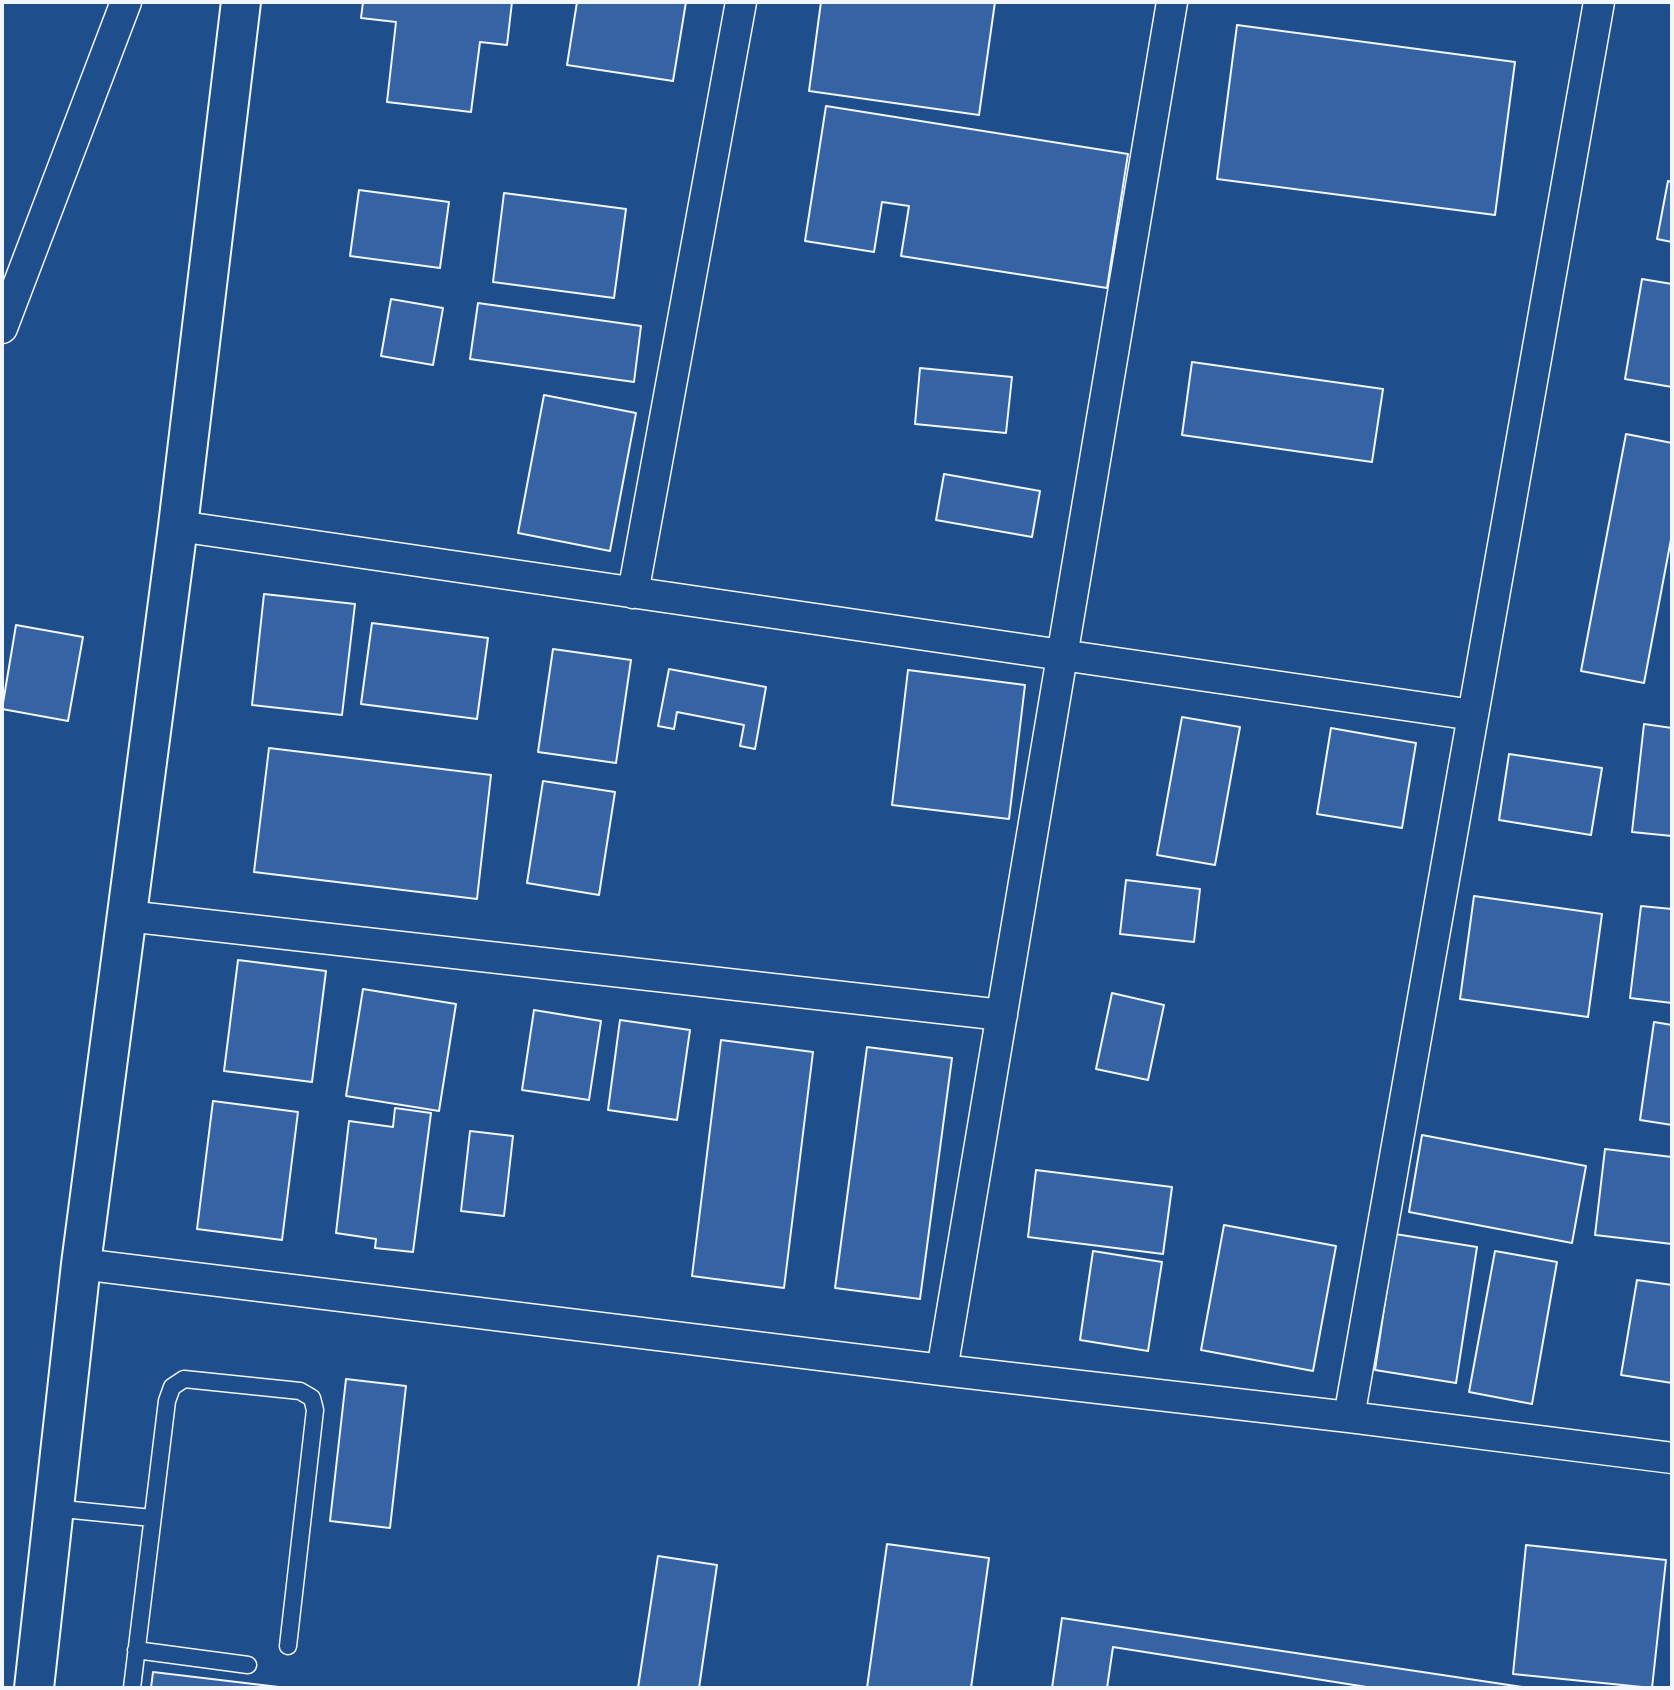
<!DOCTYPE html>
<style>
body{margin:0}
#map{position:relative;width:1674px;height:1690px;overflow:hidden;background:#1f4e8c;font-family:"Source Serif 4",serif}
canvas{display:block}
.frame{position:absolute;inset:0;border:4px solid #f2f6ff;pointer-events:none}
</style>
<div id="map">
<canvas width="1674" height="1690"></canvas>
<div class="frame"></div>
</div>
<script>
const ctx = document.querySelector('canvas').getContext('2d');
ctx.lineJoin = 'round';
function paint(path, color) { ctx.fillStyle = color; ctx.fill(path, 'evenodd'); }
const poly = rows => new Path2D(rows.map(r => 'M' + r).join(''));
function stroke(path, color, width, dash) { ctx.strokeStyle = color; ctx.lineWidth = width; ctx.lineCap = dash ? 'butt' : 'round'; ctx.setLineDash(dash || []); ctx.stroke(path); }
const building = poly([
 [363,2,512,2,507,45,480,42,471,112,387,102,396,22,361,18,363,2],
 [577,2,686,2,673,81,567,65,577,2],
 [821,2,995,2,979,115,809,91,821,2],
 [1237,25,1515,62,1495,215,1217,179,1237,25],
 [826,106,1128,154,1107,288,901,256,909,206,882,202,874,252,805,241,826,106],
 [1668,181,1672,182,1672,242,1657,239,1668,181],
 [359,190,449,202,440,268,350,256,359,190],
 [504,193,626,209,614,298,493,282,504,193],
 [1642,279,1672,284,1672,387,1625,379,1642,279],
 [391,299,443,308,433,365,381,356,391,299],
 [478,303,641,326,634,382,470,359,478,303],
 [1192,362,1383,389,1372,462,1182,435,1192,362],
 [920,368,1012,377,1006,433,915,424,920,368],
 [544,395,636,413,610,551,518,533,544,395],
 [1626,434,1672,443,1672,534,1644,683,1581,671,1626,434],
 [944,474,1040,491,1032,537,936,520,944,474],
 [264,594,355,604,342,715,252,705,264,594],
 [372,623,488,638,477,719,361,704,372,623],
 [16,625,83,637,68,721,2,709,16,625],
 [553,649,631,660,616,763,538,752,553,649],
 [669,669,766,687,755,749,740,746,744,725,677,712,674,729,658,726,669,669],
 [908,670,1025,685,1009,819,892,805,908,670],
 [1182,717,1240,727,1215,865,1157,855,1182,717],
 [1644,724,1672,728,1672,836,1632,832,1644,724],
 [1331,728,1416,743,1402,828,1317,814,1331,728],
 [269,748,491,775,477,899,254,872,269,748],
 [1509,754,1602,768,1591,835,1499,820,1509,754],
 [543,781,615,792,599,895,527,883,543,781],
 [1126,880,1200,889,1194,942,1120,934,1126,880],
 [1474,896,1602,914,1588,1017,1460,999,1474,896],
 [1641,906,1672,909,1672,1003,1630,998,1641,906],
 [238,960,326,971,312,1082,224,1071,238,960],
 [363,989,456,1004,439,1111,346,1096,363,989],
 [1112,993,1164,1005,1148,1080,1096,1069,1112,993],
 [534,1010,601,1021,589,1100,522,1090,534,1010],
 [620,1020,690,1030,677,1120,608,1110,620,1020],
 [1654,1022,1672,1025,1672,1125,1640,1120,1654,1022],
 [721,1040,813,1052,784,1288,692,1276,721,1040],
 [867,1047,952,1058,920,1299,835,1288,867,1047],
 [213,1101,298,1112,282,1240,197,1229,213,1101],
 [395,1108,431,1113,413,1252,375,1248,376,1239,336,1233,349,1121,393,1127,395,1108],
 [470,1131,513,1136,504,1216,461,1211,470,1131],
 [1422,1135,1586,1166,1572,1243,1409,1212,1422,1135],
 [1605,1149,1672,1157,1672,1244,1595,1235,1605,1149],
 [1036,1170,1172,1187,1163,1254,1028,1237,1036,1170],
 [1224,1225,1336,1246,1313,1371,1201,1350,1224,1225],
 [1395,1234,1477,1247,1456,1383,1375,1370,1395,1234],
 [1093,1251,1162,1262,1148,1351,1080,1340,1093,1251],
 [1495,1251,1557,1262,1532,1404,1469,1392,1495,1251],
 [1637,1280,1672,1285,1672,1383,1621,1375,1637,1280],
 [346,1379,406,1386,390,1528,330,1521,346,1379],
 [887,1544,989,1558,971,1688,867,1688,887,1544],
 [1526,1545,1666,1560,1652,1688,1513,1674,1526,1545],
 [658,1556,717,1565,699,1688,638,1688,658,1556],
 [1062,1618,1529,1688,1052,1688,1062,1618],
 [1113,1647,1373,1688,1107,1688,1113,1647],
 [153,1672,287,1688,151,1688,153,1672]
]);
const lane = poly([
 [53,1508,152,1518],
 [136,1650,248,1665],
 [132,1688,167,1401,172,1387,184,1379,300,1391,312,1398,315,1410,288,1646]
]);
const street = poly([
 [2,328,126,2],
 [178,526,1473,715],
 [633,593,741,2],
 [127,916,1002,1015],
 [81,1264,942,1370,1349,1417,1672,1458],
 [942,1370,1172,2],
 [1349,1417,1599,2]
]);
const secondary = poly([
 [34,1688,81,1264,178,526,241,2]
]);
paint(building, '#3563a3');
stroke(building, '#f2f6ff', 2);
stroke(lane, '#f2f6ff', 19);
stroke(street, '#f2f6ff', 33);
stroke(secondary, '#f2f6ff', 42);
stroke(lane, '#1f4e8c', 16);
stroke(street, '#1f4e8c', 30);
stroke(secondary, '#1f4e8c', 38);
</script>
